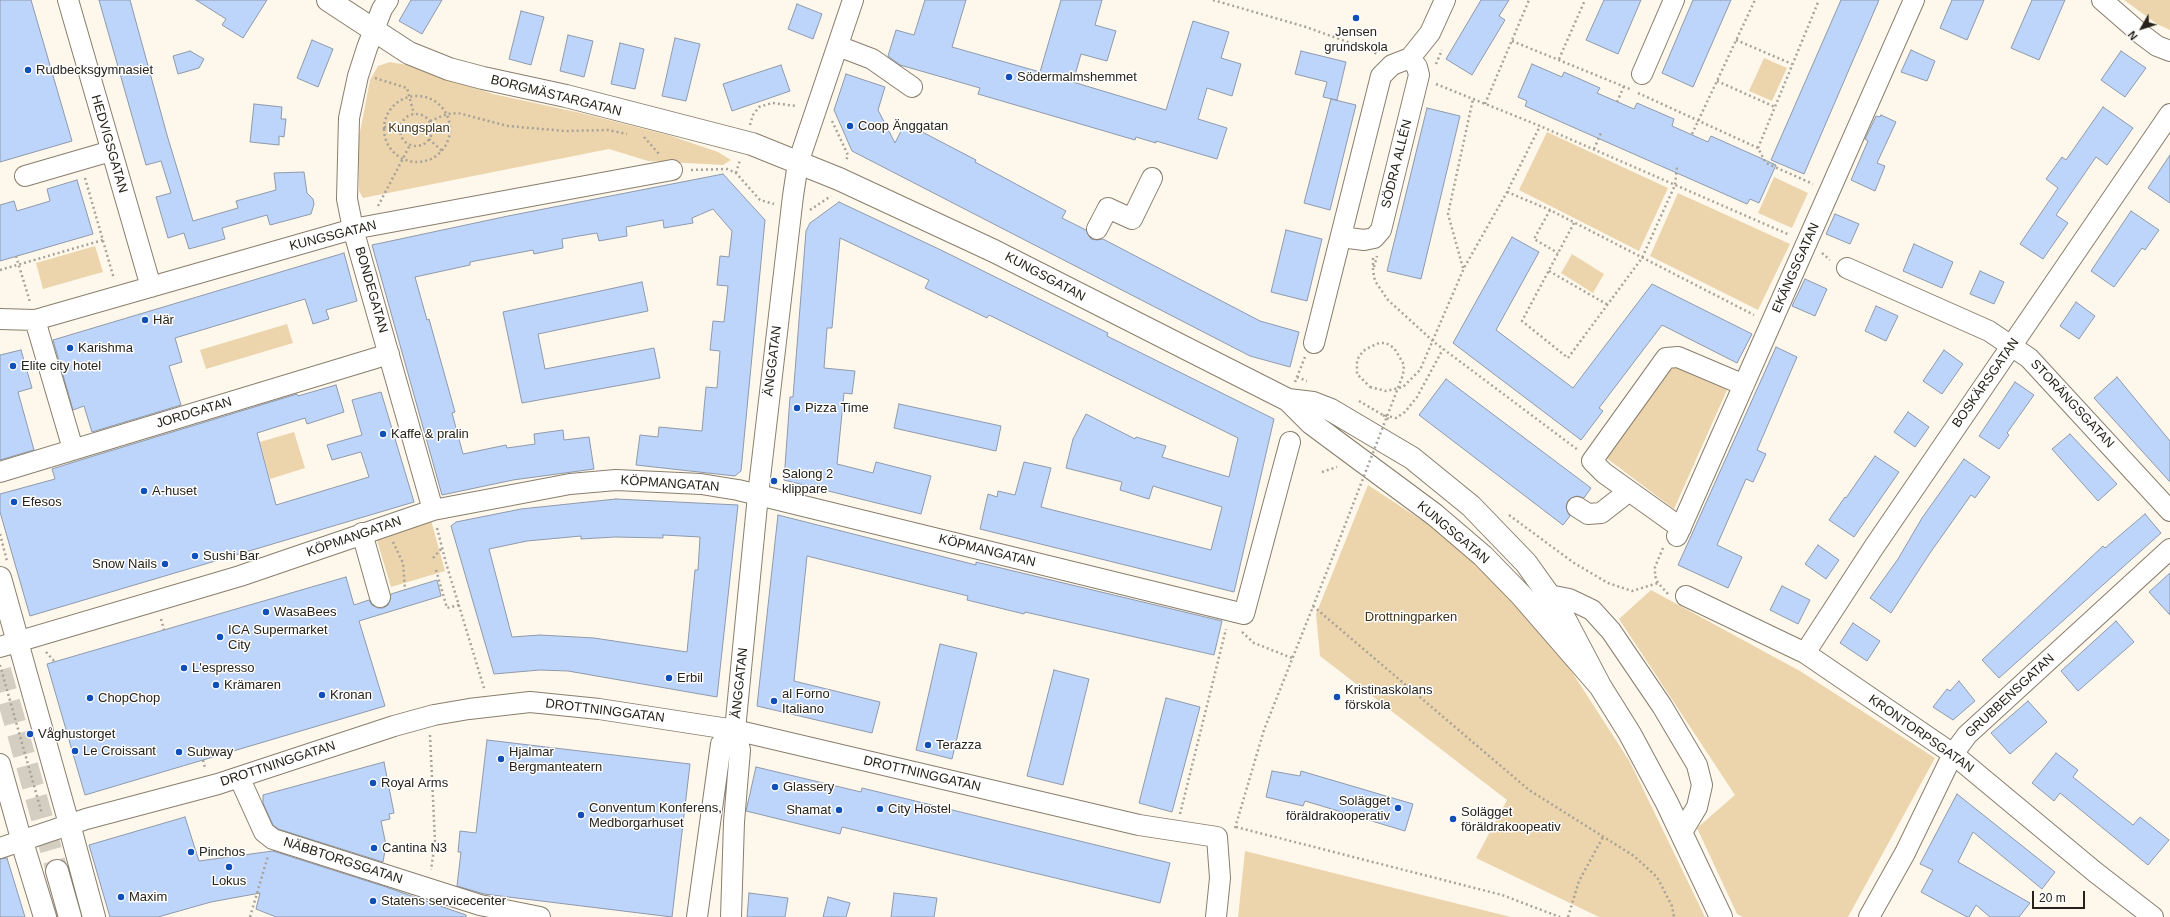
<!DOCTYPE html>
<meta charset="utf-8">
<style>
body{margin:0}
#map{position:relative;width:2170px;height:917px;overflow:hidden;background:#fef8ec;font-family:Arial,sans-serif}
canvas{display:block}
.north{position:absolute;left:2122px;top:8px;width:40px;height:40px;-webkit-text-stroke:3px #fff;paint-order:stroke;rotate:231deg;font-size:11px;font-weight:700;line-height:16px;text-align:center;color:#26221a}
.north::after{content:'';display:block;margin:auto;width:14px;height:18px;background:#26221a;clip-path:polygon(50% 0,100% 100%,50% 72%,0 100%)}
.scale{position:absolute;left:2032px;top:891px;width:53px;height:18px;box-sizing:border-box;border:2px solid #26221a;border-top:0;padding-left:5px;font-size:12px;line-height:14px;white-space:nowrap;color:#26221a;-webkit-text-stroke:3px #fff;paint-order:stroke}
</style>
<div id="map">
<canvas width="2170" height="917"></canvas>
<div class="north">N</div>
<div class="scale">20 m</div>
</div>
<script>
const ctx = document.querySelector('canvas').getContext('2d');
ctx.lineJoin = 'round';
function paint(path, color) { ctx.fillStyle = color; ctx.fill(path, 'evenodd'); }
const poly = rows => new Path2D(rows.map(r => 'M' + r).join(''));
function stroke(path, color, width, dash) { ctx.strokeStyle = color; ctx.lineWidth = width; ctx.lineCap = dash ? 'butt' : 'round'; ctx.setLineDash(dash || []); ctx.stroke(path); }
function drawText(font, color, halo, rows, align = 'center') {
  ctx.font = font + ' Arial,sans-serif'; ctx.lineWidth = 3; ctx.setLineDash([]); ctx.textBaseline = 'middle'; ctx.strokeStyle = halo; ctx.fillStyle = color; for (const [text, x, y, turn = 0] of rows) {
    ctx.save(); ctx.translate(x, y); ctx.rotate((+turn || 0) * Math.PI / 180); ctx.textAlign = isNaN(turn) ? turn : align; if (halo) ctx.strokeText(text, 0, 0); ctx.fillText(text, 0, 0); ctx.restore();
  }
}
const green = poly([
 [2124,0,2170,0,2170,30,2157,24],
 [1764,58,1787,68,1772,101,1749,91],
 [390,62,407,65,493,94,581,113,668,135,718,152,731,160,723,165,648,161,609,149,363,198,359,191,359,137,370,80,378,66],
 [1547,132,1668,188,1639,251,1519,190],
 [1774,177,1808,193,1792,228,1758,213],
 [1678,193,1790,244,1758,310,1650,256],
 [95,246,103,272,43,289,36,263],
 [1572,254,1604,274,1593,293,1561,273],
 [287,324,293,343,206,369,200,350],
 [1672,366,1727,390,1674,509,1605,457],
 [294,432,305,468,270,479,260,442],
 [1368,485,1470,552,1561,655,1630,762,1705,917,1599,917,1476,858,1507,800,1320,656,1316,614],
 [431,520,445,571,391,587,376,537],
 [1651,590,1800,671,1935,758,1848,917,1743,917,1737,914,1697,828,1735,795,1619,619],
 [1245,851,1511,917,1238,917]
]);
const building = poly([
 [0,0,31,0,72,141,0,162,0,0],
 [99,0,130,0,167,135,193,221,238,208,236,201,276,190,274,173,304,172,307,193,313,199,314,204,311,214,270,225,267,215,222,228,225,239,189,249,184,233,168,238,156,197,171,193,161,161,146,165,99,0],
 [196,0,267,0,243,38,222,25,226,19,196,0],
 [411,0,442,0,422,34,399,21,411,0],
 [925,0,966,0,952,47,1040,72,1061,0,1102,0,1095,25,1116,31,1107,61,1081,54,1073,82,1166,110,1193,21,1229,32,1221,58,1241,64,1232,96,1207,88,1198,119,1227,128,1217,159,1156,141,1156,143,1136,137,1135,140,978,94,980,88,900,65,888,56,896,30,914,35,925,0],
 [1481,0,1509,0,1499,16,1505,20,1472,75,1446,59,1481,0],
 [1604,0,1641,0,1618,54,1586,40,1604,0],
 [1693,0,1731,0,1693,87,1662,73,1693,0],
 [1841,0,1879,0,1804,174,1771,160,1841,0],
 [1952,0,1984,0,1967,40,1940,28,1952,0],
 [2032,0,2065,0,2039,60,2011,48,2032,0],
 [797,4,822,14,813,39,788,29,797,4],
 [521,11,544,17,531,65,509,59,521,11],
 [568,35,593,41,584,77,560,71,568,35],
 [675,38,700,44,686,101,662,96,675,38],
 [312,40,333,49,318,87,297,78,312,40],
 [620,43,644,49,635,89,611,84,620,43],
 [1911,50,1935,61,1927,81,1901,72,1911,50],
 [190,51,204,59,199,68,178,74,173,56,190,51],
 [1301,51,1346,62,1337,100,1323,97,1327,82,1295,74,1301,51],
 [2121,51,2146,68,2125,97,2101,80,2121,51],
 [1532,64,1562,77,1564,72,1600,88,1597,93,1634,109,1637,103,1674,119,1672,126,1708,142,1711,136,1776,165,1759,203,1750,199,1747,204,1525,106,1527,101,1518,97,1532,64],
 [781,65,790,91,732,111,723,84,781,65],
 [846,74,885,87,878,110,895,143,905,123,976,160,975,162,1066,211,1062,218,1086,230,1091,239,1097,240,1103,239,1260,321,1299,332,1290,367,1250,356,852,151,834,110,846,74],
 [1331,99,1356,105,1330,210,1304,203,1331,99],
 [254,104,282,107,281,119,286,119,284,137,279,136,279,145,250,142,254,104],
 [2103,107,2133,128,2107,165,2096,157,2056,215,2068,223,2043,259,2020,244,2058,188,2046,179,2062,157,2066,160,2103,107],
 [1427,108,1460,116,1421,279,1387,271,1427,108],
 [1881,115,1896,122,1877,163,1885,166,1875,191,1851,180,1868,141,1865,139,1869,131,1876,116,1880,117,1881,115],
 [2170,155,2170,203,2148,188,2170,155],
 [723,174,765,220,741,471,735,476,636,465,640,435,658,437,659,427,702,431,706,387,717,388,720,351,710,350,713,321,724,322,728,286,717,285,720,256,729,257,732,231,713,209,692,218,693,223,664,228,663,220,626,227,627,236,599,241,597,233,579,236,562,239,563,248,534,254,533,250,470,262,470,265,415,277,427,320,429,319,455,412,452,413,463,454,506,445,507,448,535,444,534,434,563,430,564,440,589,437,594,469,513,480,442,495,372,245,508,216,723,174],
 [77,180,93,234,0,261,0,205,14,201,17,211,50,201,47,189,77,180],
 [839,202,943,251,1108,333,1107,336,1274,419,1234,592,980,529,988,494,997,497,998,491,1015,495,1024,462,1051,468,1041,507,1211,550,1222,507,1153,486,1149,499,1120,490,1122,482,1066,468,1073,439,1086,414,1135,439,1136,437,1166,446,1162,457,1229,477,1238,438,989,315,987,318,925,288,929,280,840,238,832,328,827,328,824,368,855,371,852,394,844,393,837,464,873,473,876,462,931,476,921,514,784,480,790,397,793,397,806,231,810,223,839,202],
 [2131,211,2159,230,2145,250,2142,248,2114,287,2091,271,2131,211],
 [1835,214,1859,224,1850,244,1826,234,1835,214],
 [1286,230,1322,239,1307,301,1271,292,1286,230],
 [1512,237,1539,252,1496,330,1573,388,1652,284,1752,334,1737,363,1662,325,1599,408,1603,411,1581,440,1453,343,1512,237],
 [1914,244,1953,262,1942,288,1903,271,1914,244],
 [344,253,357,301,326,310,329,319,313,324,305,299,175,338,182,362,169,366,181,405,92,432,84,406,73,410,53,340,344,253],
 [1980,271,2004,282,1994,304,1970,294,1980,271],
 [1805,279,1827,289,1815,316,1792,306,1805,279],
 [642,282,648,311,538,334,545,369,654,348,660,378,522,403,503,312,642,282],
 [2076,302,2095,316,2079,339,2060,326,2076,302],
 [1876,306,1898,316,1886,341,1865,331,1876,306],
 [1776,347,1797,357,1757,450,1766,454,1753,482,1746,479,1717,545,1742,557,1728,588,1678,565,1776,347],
 [21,350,32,388,18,392,34,450,0,460,0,355,21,350],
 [1944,350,1963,364,1942,394,1923,381,1944,350],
 [2117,377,2170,441,2170,482,2094,398,2117,377],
 [1446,379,1591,488,1584,498,1577,496,1568,501,1566,507,1570,516,1563,525,1419,415,1446,379],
 [2015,382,2034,395,2007,433,2009,435,1999,449,1979,436,2015,382],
 [336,385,344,412,307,424,305,418,257,433,276,505,369,477,361,452,332,460,327,445,362,435,352,400,381,392,414,502,30,616,0,512,0,494,55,479,52,469,87,458,297,394,298,396,336,385],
 [899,404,1001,426,996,451,894,428,899,404],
 [1908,412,1929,427,1915,447,1894,432,1908,412],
 [2070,434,2117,484,2098,501,2052,449,2070,434],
 [1875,456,1899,472,1854,537,1829,520,1845,497,1846,498,1875,456],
 [1964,459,1990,477,1975,498,1971,495,1930,553,1891,613,1870,598,1898,559,1922,518,1964,459],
 [616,499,738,505,717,697,568,671,540,670,494,674,451,526,456,522,521,509,616,499],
 [663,535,700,537,698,570,695,570,687,652,594,638,540,635,512,637,489,549,527,541,581,536,581,539,615,537,663,538,663,535],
 [2145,514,2161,533,1999,678,1982,660,2103,546,2105,548,2145,514],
 [778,515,976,565,976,562,1222,621,1214,655,1025,612,1024,614,967,600,968,596,807,556,794,681,880,702,872,733,757,706,778,515],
 [1818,545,1839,560,1826,579,1805,564,1818,545],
 [2170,573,2170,615,2149,592,2170,573],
 [346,577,354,605,369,600,372,605,378,608,383,608,388,605,391,594,437,580,441,596,359,621,385,706,85,795,47,664,346,577],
 [1782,586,1810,600,1798,624,1770,610,1782,586],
 [2116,621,2134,642,2078,691,2061,671,2116,621],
 [1853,623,1880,641,1867,661,1840,643,1853,623],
 [940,644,977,653,952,759,916,750,940,644],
 [1054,670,1089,679,1063,785,1027,776,1054,670],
 [1959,681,1975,701,1953,720,1933,707,1947,689,1950,691,1959,681],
 [1166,698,1200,707,1172,812,1139,803,1166,698],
 [2028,701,2047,722,2010,754,1991,733,2028,701],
 [487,740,690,764,672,917,484,894,457,886,461,852,458,852,460,831,476,833,487,740],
 [2056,753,2078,770,2073,777,2133,825,2140,817,2169,840,2148,865,2060,793,2054,801,2032,783,2056,753],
 [384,762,394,813,389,814,390,819,381,821,386,845,383,862,278,829,273,825,263,803,263,795,384,762],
 [756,767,861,792,862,788,1170,863,1160,903,842,827,840,834,746,811,756,767],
 [1272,771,1300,776,1301,771,1413,804,1405,831,1305,801,1303,806,1266,797,1272,771],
 [1957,794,2055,872,2042,889,1973,832,1958,862,2030,903,2019,917,1990,917,1976,905,1969,917,1967,917,1921,892,1933,870,1920,864,1957,794],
 [185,817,199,861,273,851,386,887,466,915,466,917,276,917,256,909,260,893,211,902,158,917,110,917,89,845,185,817],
 [7,858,25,917,0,917,0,859,7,858],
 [749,893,788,898,785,917,747,917,749,893],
 [894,893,937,898,934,917,891,917,894,893],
 [828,897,850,903,846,917,823,917,828,897]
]);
const majorTunnel = poly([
 [0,670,57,871]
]);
const path = poly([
 [1213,0,1306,27,1370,50,1377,54],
 [1736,40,1792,64],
 [1512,41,1630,89],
 [1559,59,1585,0],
 [1436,64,1442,50],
 [375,78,407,88,414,114],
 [1717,81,1775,107],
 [1436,84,1540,126,1790,235],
 [1638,93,1758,148,1766,163,1813,184],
 '384 129a33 33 0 1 1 66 0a33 33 0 1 1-66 0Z',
 [1617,102,1624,86],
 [1485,104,1529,0],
 '400 130a16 16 0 1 1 32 0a16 16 0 1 1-32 0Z',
 [430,121,447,114,458,113,508,126,565,131,608,130,627,134],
 [832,121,848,155,846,161],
 [750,125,753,115,759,107,772,103,797,106],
 [384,127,400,129],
 [1692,134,1755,0],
 [644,137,659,154],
 [429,139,442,151],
 [1758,148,1819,0],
 [1594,149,1601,133],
 [691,170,727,169,736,173,760,200,774,204],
 [736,173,740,160],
 [85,178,114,279],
 [1507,192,1550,210,1754,315],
 [378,206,410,145],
 [810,210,831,196],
 [1550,210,1534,239,1558,253],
 [1574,223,1522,321,1568,358,1642,258,1675,185,1677,167],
 [1822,253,1830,260],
 [16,256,30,302],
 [1373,258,1373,271,1375,281,1388,300,1434,342,1578,450],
 [1374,267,1377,256],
 [1463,268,1448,214,1473,99],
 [0,270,103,240],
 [1549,271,1608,305],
 [1297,377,1307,381],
 [1295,382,1305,357],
 [1370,387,1386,391,1403,387,1420,370,1464,268,1507,192,1540,126],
 [1359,401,1383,415,1396,418,1405,412,1417,397,1443,349],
 [1383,415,1390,420],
 [1322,472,1337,467],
 [1509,515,1574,563,1608,583,1632,591,1658,583],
 [437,528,446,563,484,688],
 [0,534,7,561],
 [393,542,403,563,405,590],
 [1663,548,1655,567,1655,576,1658,583,1668,594],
 [433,558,442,548],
 [436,570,447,608,459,605],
 [1313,606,1529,790,1634,856,1657,877,1672,906,1674,917],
 [161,619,164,630],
 [1242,632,1254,643,1292,658],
 [46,652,55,662],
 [0,665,42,814],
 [430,735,435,842,431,870],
 [203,760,205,768],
 [1180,814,1226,629],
 [1236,827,1502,895,1560,917],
 [1235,828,1264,730,1335,551],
 [250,917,268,856],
 [1568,917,1579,881,1603,837]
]);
const minor = poly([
 [68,0,151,287],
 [388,0,382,9,367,48,358,76,349,118,347,199,353,229,433,510],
 [2102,0,2141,34,2157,46,2170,51],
 [838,46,872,59,912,87],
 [1642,74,1674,0],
 [25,176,111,151],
 [1097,229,1108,208,1132,219,1152,178],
 [1341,237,1364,240,1374,238,1381,230,1419,75,1417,67,1410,58],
 [1847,268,1989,331,2029,358,2170,511],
 [0,319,35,320,353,229,672,170],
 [35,320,73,449],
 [1314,343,1381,76,1392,65,1410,58,1430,33,1445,0],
 [0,472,389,354],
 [1577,507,1588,514,1601,513,1628,492],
 [1681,528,1604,473,1592,461,1666,358,1678,357,1744,385],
 [362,533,380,597],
 [1677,536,1914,0],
 [1549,595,1569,599,1592,610,1611,631,1662,706,1697,765,1702,785,1697,807,1682,832],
 [1686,596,1805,653,1953,754,2095,872,2153,917],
 [18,642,69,824],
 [0,647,240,576,433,510,570,484,616,480,701,484,738,490,1244,614,1290,442],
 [1805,653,1874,547,2170,114],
 [0,764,22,842],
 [239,777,264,832,273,839,480,905,540,917],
 [0,848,86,819,218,784,394,726,434,715,469,709,530,702,599,709,735,730,1139,825,1217,837,1220,878,1216,917],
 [697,917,721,744,735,730],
 [731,917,734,822,740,750,735,730,758,495,793,196,798,163,853,0],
 [1869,917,1905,853,1953,754,1967,735,2170,549]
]);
const major = poly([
 [328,0,409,53,449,69,483,78,566,96,752,144,839,179,994,251,1288,400,1311,423,1435,515,1483,556,1521,595,1600,686],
 [1288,400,1313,403,1331,410,1412,458,1471,506,1526,563,1561,612,1600,686,1630,734,1667,803,1721,917],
 [0,578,18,642],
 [69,824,94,917],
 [22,842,45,917],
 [57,871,70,917]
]);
const pathBridge = poly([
 [1335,551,1403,375,1404,365,1399,356,1394,348,1386,343,1379,343,1370,347,1363,351,1357,360,1357,374,1370,387]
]);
const markers = [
 [1356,18,4,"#0e4fba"],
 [28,70,4,"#0e4fba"],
 [1009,77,4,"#0e4fba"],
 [850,126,4,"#0e4fba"],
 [145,320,4,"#0e4fba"],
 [70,348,4,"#0e4fba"],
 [13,366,4,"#0e4fba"],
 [797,408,4,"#0e4fba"],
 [383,434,4,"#0e4fba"],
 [774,481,4,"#0e4fba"],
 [144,491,4,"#0e4fba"],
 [14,502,4,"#0e4fba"],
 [195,556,4,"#0e4fba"],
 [165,564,4,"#0e4fba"],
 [266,612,4,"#0e4fba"],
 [220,637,4,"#0e4fba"],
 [184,668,4,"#0e4fba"],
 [669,678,4,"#0e4fba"],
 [216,685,4,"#0e4fba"],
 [322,695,4,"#0e4fba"],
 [1337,697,4,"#0e4fba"],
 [90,698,4,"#0e4fba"],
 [774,701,4,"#0e4fba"],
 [30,734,4,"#0e4fba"],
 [928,745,4,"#0e4fba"],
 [75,751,4,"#0e4fba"],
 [179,752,4,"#0e4fba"],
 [501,759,4,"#0e4fba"],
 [373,783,4,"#0e4fba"],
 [775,787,4,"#0e4fba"],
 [1398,808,4,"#0e4fba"],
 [880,809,4,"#0e4fba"],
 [839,810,4,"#0e4fba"],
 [581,815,4,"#0e4fba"],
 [1453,819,4,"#0e4fba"],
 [374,848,4,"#0e4fba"],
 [191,852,4,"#0e4fba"],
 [229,867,4,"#0e4fba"],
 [121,897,4,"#0e4fba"],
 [373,901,4,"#0e4fba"]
];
const poiNames = [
 ["Jensen",1356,32,"center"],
 ["grundskola",1356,47,"center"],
 ["Rudbecksgymnasiet",36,70],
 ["Södermalmshemmet",1017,77],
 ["Coop Änggatan",858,126],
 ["Här",153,320],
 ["Karishma",78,348],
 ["Elite city hotel",21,366],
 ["Pizza Time",805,408],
 ["Kaffe & pralin",391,434],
 ["Salong 2",782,474],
 ["klippare",782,489],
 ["A-huset",152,491],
 ["Efesos",22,502],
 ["Sushi Bar",203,556],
 ["Snow Nails",157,564,"right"],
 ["WasaBees",274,612],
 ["ICA Supermarket",228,630],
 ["City",228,645],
 ["L'espresso",192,668],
 ["Erbil",677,678],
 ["Krämaren",224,685],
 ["Kristinaskolans",1345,690],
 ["förskola",1345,705],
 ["al Forno",782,694],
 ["Italiano",782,709],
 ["Kronan",330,695],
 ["ChopChop",98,698],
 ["Våghustorget",38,734],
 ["Terazza",936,745],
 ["Le Croissant",83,751],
 ["Subway",187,752],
 ["Hjalmar",509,752],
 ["Bergmanteatern",509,767],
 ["Royal Arms",381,783],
 ["Glassery",783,787],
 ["Solägget",1390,801,"right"],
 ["föräldrakooperativ",1390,816,"right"],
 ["Conventum Konferens,",589,808],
 ["Medborgarhuset",589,823],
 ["City Hostel",888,809],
 ["Shamat",831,810,"right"],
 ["Solägget",1461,812],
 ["föräldrakoopeativ",1461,827],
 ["Cantina N3",382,848],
 ["Pinchos",199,852],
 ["Lokus",229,881,"center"],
 ["Maxim",129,897],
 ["Statens servicecenter",381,901]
];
const streetNames = [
 ["BORGMÄSTARGATAN",556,96,14],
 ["HEDVIGSGATAN",109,144,74],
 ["SÖDRA ALLÉN",1397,164,-76],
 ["KUNGSGATAN",333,236,-14],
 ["EKÄNGSGATAN",1796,268,-66],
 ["KUNGSGATAN",1045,277,28],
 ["BONDEGATAN",371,290,74],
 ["ÄNGGATAN",773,361,-83],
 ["BOSKÄRSGATAN",1986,383,-55],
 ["STORÄNGSGATAN",2072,404,47],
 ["JORDGATAN",194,413,-17],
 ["KÖPMANGATAN",670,484,4],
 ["KUNGSGATAN",1453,533,40],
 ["KÖPMANGATAN",354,537,-19],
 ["KÖPMANGATAN",987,551,14],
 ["ÄNGGATAN",740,683,-84],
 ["GRUBBENSGATAN",2010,696,-43],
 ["DROTTNINGGATAN",605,711,7],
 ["KRONTORPSGATAN",1921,734,35],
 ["DROTTNINGGATAN",278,764,-18],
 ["DROTTNINGGATAN",922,774,13],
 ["NÄBBTORGSGATAN",343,861,18]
];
const parkNames = [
 ["Kungsplan",419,128],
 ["Drottningparken",1411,617]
];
paint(green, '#ecd5ac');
paint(building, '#bed5fb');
stroke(building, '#8e99ab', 1);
stroke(majorTunnel, '#d3cdc2', 22, [22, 11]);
stroke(minor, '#897e6c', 22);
stroke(major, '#897e6c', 24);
stroke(path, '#a8a298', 2.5, [2, 3]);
stroke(minor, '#fff', 20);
stroke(major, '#fff', 22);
stroke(pathBridge, '#a8a298', 2.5, [2, 3]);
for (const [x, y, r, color] of markers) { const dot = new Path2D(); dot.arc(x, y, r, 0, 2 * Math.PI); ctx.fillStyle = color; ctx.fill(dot); stroke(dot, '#fff', 1.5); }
drawText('13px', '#26221a', '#fff', poiNames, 'left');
drawText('13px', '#26221a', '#fff', streetNames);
drawText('13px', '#423214', '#fff', parkNames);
</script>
